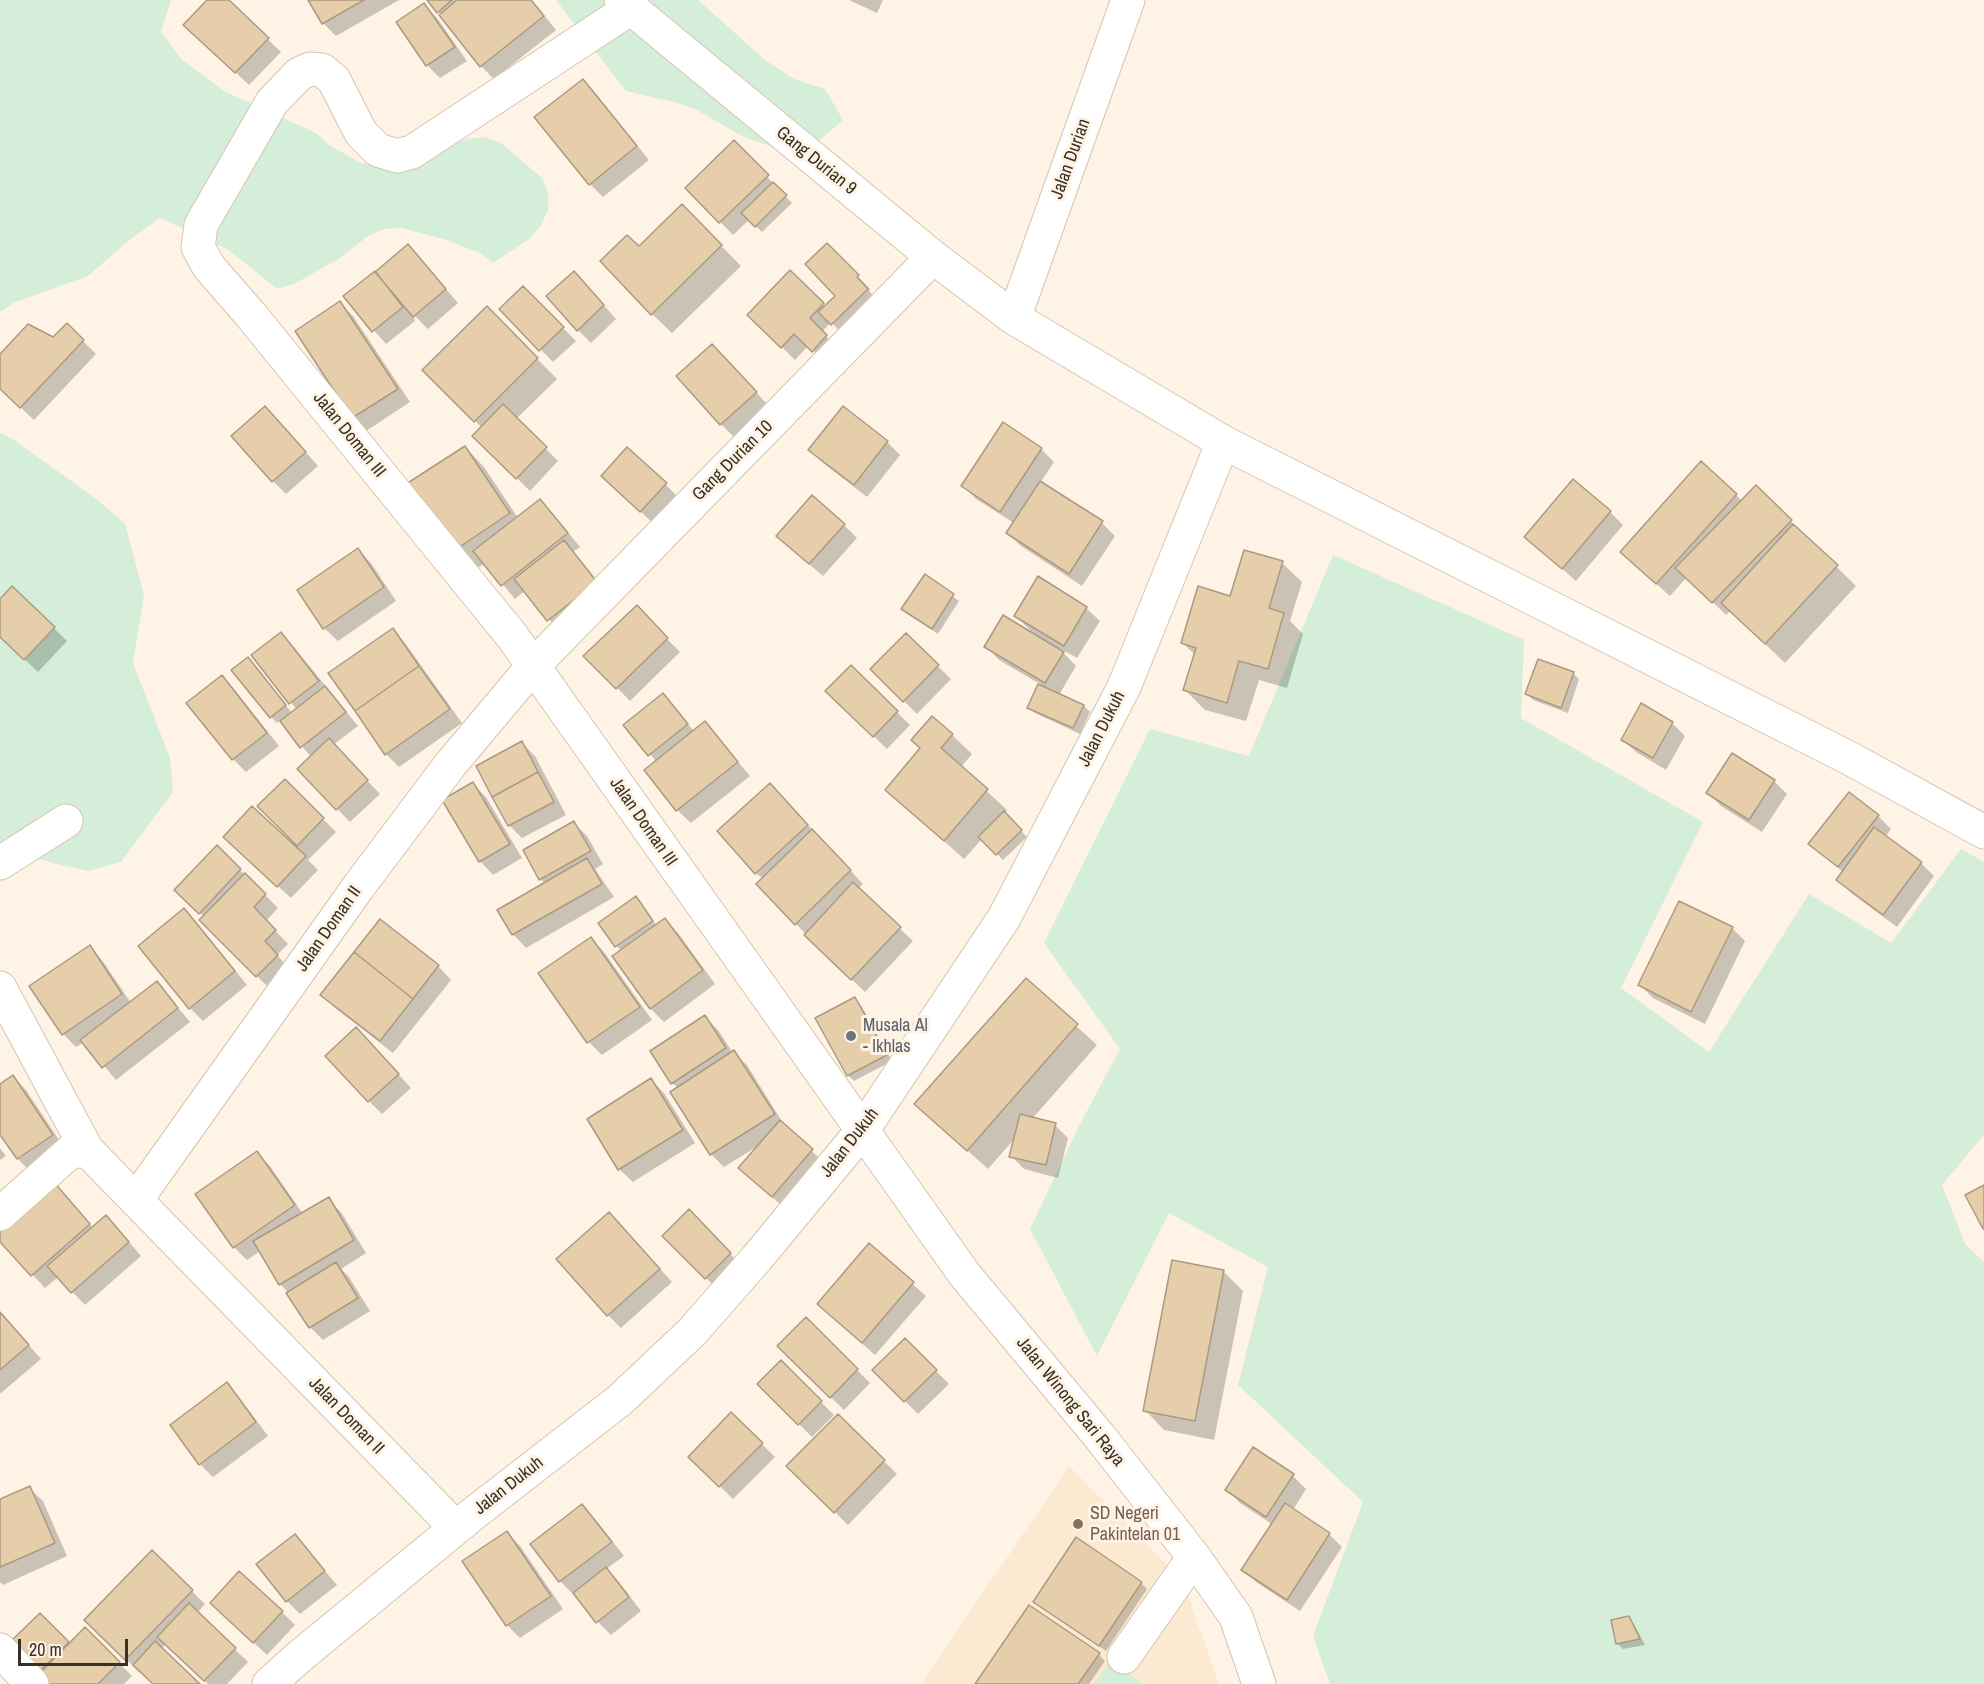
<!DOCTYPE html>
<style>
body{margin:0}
#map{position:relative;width:1984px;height:1684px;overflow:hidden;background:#fef3e4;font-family:"Archivo Narrow",sans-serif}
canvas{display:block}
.scale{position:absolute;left:18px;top:1639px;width:110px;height:27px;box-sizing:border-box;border:3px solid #383128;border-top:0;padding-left:8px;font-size:18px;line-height:21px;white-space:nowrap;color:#383128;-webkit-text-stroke:4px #fef3e4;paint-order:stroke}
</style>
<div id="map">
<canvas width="1984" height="1684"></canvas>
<div class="scale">20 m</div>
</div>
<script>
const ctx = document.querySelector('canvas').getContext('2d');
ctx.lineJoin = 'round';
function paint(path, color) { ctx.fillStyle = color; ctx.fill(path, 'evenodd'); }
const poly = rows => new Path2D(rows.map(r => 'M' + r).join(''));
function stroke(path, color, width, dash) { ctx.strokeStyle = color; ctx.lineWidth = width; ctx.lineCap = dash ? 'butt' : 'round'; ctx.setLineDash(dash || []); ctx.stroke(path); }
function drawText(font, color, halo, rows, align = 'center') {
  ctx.font = font + ' "Archivo Narrow",sans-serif'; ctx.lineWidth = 6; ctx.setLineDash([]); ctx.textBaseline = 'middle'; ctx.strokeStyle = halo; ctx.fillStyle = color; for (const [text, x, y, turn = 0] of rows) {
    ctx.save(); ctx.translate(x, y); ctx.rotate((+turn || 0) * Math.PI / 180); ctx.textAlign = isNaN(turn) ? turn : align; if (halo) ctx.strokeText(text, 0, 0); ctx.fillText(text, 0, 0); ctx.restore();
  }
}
const built = poly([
 [1069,1466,1183,1581,1219,1684,921,1684]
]);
const green = poly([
 [0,0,171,0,161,32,182,60,226,92,316,133,329,145,361,163,380,165,435,153,466,139,485,137,501,143,542,178,548,193,548,210,541,225,529,239,493,263,480,253,447,240,401,228,384,229,368,236,340,258,294,284,277,289,229,250,160,218,128,241,88,276,13,303,0,312],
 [556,0,698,0,765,60,794,79,825,89,843,120,809,149,779,149,744,137,695,109,678,103,626,91],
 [0,433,11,438,42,460,99,501,125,524,144,595,133,663,170,758,173,792,121,862,88,871,56,864,0,845],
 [1333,555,1524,640,1521,718,1703,822,1621,988,1709,1052,1809,894,1891,943,1961,849,1984,862,1984,1135,1942,1185,1965,1244,1984,1262,1984,1684,1330,1684,1313,1636,1363,1502,1238,1385,1268,1267,1169,1213,1097,1356,1030,1229,1078,1128,1120,1049,1044,943,1150,729,1249,756],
 [1110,1661,1143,1684,1094,1684]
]);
const shadow = poly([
 [209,0,226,0,281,52,249,85,199,38],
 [310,0,399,0,336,36,323,23],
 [429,0,532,0,556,30,494,79,481,66],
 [849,0,883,0,877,13],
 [424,5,437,18,467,61,440,78,427,65,398,22],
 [583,81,596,94,649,160,603,197,590,184],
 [734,142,792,203,762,232,749,220,733,235,687,188],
 [682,206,741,266,672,333,652,314,639,248],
 [827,245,870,289,869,291,880,303,845,337,831,322,822,332,839,350,826,363,808,346,795,360,749,315,790,272,825,307,837,296],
 [420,259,458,303,428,329,413,314,415,321,386,344,345,297],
 [587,286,616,319,591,343,578,330],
 [523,288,576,341,553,362,501,309],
 [340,303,353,316,410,402,366,431,353,418],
 [487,308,557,379,516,419,558,461,530,491,474,436,482,428,425,370],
 [67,325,96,354,34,420,0,388,0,356,53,339],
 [725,359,768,405,734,437,721,424],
 [278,421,318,466,286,494,273,481],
 [887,442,900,455,867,497,823,463,810,450],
 [465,447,484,467,518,518,540,501,553,514,580,547,573,552,609,596,561,633,525,591,515,599,485,563,470,573,406,487],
 [1041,449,1054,462,1040,483,1102,523,1115,536,1082,586,1021,546,1008,533,1014,523,976,499,963,486],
 [665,484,678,497,654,524,616,489],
 [1756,487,1856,586,1785,663,1730,611,1726,615,1687,577,1670,596,1635,565,1736,495,1742,501],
 [1610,512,1623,525,1576,581,1526,537],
 [844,525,857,538,823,576,791,549],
 [358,550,371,563,396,601,338,641,324,628],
 [1282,563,1302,582,1290,621,1303,634,1287,688,1259,680,1246,721,1205,710,1185,690,1195,655,1183,643,1231,598],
 [925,576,959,601,938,634,903,609],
 [1038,578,1086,608,1100,621,1077,658,1059,648,1076,666,1059,695,1084,706,1090,712,1080,734,1035,713,1029,707,1040,684,999,660,986,646,1034,634,1016,616],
 [12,588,67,641,38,672,0,636,0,601],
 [636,608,680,652,630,701,586,656],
 [392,630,405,643,462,723,399,767,386,754],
 [281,634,294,647,358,726,333,745,380,794,350,822,299,769,311,757,281,720,277,723,271,717,254,665,292,713,297,710,253,655],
 [906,635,951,679,917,714,872,669],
 [851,667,910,725,887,749,827,691],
 [1573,673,1579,679,1568,713,1533,700,1527,694],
 [222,677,235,690,279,746,246,772,233,759],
 [663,695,694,731,705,723,750,776,691,823,677,810,646,770,656,761,625,725],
 [1672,723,1685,736,1666,770,1636,752,1622,739],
 [952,735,972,754,961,767,1007,810,1004,814,1027,837,1003,860,982,839,964,859,887,790],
 [522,743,535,756,566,815,522,838,509,825],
 [285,781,336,832,308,860,318,870,291,898,238,850,295,848,297,846,259,806],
 [1774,781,1787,794,1762,832,1721,806,1708,793],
 [473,784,486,797,522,858,493,875,480,861,444,800],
 [783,798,863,884,858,889,913,941,865,992,819,948,758,884,763,879,756,873],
 [1878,816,1891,829,1885,837,1921,863,1934,876,1897,927,1851,893,1838,880,1843,872,1810,844],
 [574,823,587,836,603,864,595,869,614,897,526,948,513,934,499,911,545,884,541,879,525,851],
 [217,847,278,908,266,921,288,944,277,955,290,969,270,989,201,920,204,917,176,890],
 [636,898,657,926,665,920,678,933,715,984,664,1022,651,1009,614,956,621,951,600,924],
 [184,910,197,923,247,985,203,1021,190,1008],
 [380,921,438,966,451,980,393,1053,335,1008,322,995],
 [1732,928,1745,941,1705,1024,1653,998,1640,985],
 [591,938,604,952,652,1020,602,1055,589,1042],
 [89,947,102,960,131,1003,157,983,190,1022,116,1080,84,1042,76,1047,63,1034],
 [1026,980,1097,1045,1032,1119,1055,1125,1068,1138,1058,1178,1024,1169,1011,1156,1016,1137,988,1169,916,1104],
 [855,999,861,1005,892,1061,854,1081,848,1075],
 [705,1017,718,1030,733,1053,747,1065,786,1128,825,1163,786,1209,753,1181,758,1146,724,1167,711,1154,678,1088,672,1083],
 [369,1042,411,1088,382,1114,369,1101],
 [13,1077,26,1090,65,1149,31,1172,18,1159,0,1132,0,1086],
 [651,1080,664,1093,695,1143,633,1182,619,1169],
 [0,1148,6,1156,0,1160],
 [257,1153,270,1166,303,1214,328,1199,341,1212,366,1253,341,1269,349,1277,370,1311,323,1340,310,1327,289,1293,280,1284,260,1251,247,1260,234,1247],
 [66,1197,93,1228,119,1230,141,1256,85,1305,58,1277,45,1288,0,1240,0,1230],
 [689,1212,743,1267,719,1291,664,1236],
 [622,1227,672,1282,621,1328,608,1315],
 [869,1245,926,1296,875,1355,832,1317],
 [1223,1271,1243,1291,1214,1440,1164,1430,1145,1410],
 [0,1312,41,1359,1,1393,0,1393],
 [806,1319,870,1383,844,1410,779,1346],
 [905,1340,949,1384,918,1414,874,1370],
 [781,1362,834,1415,812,1437,759,1384],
 [226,1384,239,1397,268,1436,213,1477,200,1464],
 [731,1414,775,1457,733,1499,690,1457],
 [838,1416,897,1474,848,1525,788,1466],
 [1253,1449,1293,1476,1306,1489,1293,1510,1329,1534,1342,1547,1300,1611,1256,1582,1243,1569,1273,1525,1240,1503,1227,1490],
 [29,1488,43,1501,67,1556,3,1585,0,1582,0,1501],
 [582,1506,595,1519,624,1556,606,1569,619,1582,641,1611,611,1635,598,1622,575,1593,573,1594,560,1581,532,1544],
 [507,1533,520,1546,563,1609,520,1638,507,1625],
 [295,1536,337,1585,300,1614,287,1601],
 [152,1552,205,1604,197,1613,248,1662,227,1684,208,1684,166,1644,161,1649,198,1684,155,1684,141,1670,139,1672,86,1620],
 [1141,1583,1147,1589,1106,1651,1035,1601],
 [282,1612,295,1625,267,1655,225,1616],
 [40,1615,70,1644,85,1629,132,1676,124,1684,49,1684,9,1645],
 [1628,1618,1634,1624,1645,1645,1623,1649,1617,1643],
 [1099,1655,1105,1661,1089,1684,976,1684]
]);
const building = poly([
 [207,0,229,0,269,38,235,73,183,25,207,0],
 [308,0,364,0,322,24,308,0],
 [427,0,452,0,437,13,427,0],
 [457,0,531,0,544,16,480,67,439,15,457,0],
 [424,3,455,47,426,66,396,22,424,3],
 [583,79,637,146,589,185,534,117,583,79],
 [734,140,769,175,719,223,685,188,734,140],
 [773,182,787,195,755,227,741,213,773,182],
 [682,204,722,245,651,315,600,261,627,235,639,246,682,204],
 [827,243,859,275,857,277,868,289,831,325,818,312,835,296,805,264,827,243],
 [408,244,446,289,413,317,375,272,408,244],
 [790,270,824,303,810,318,827,335,812,352,794,334,781,348,747,315,790,270],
 [375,271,403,307,372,332,343,296,375,271],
 [574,271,604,305,577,331,546,296,574,271],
 [523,286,564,327,539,351,499,309,523,286],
 [340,301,398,389,352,418,295,331,340,301],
 [487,306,538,358,474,422,422,370,487,306],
 [67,323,84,340,20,408,0,389,0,354,28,324,53,337,67,323],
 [712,344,757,392,720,425,676,376,712,344],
 [503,404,547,447,516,479,472,436,503,404],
 [265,406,306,452,272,482,231,436,265,406],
 [843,406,888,441,854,485,808,450,843,406],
 [1003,422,1042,448,1000,512,961,486,1003,422],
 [465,446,510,513,449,554,403,486,465,446],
 [627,447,667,483,640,512,601,476,627,447],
 [1701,461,1737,494,1656,584,1620,552,1701,461],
 [1573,479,1611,511,1562,569,1524,537,1573,479],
 [1040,481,1103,521,1069,574,1006,533,1040,481],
 [1756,485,1792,520,1712,603,1675,568,1756,485],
 [812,495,845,524,809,564,776,536,812,495],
 [540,499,568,533,501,586,473,551,540,499],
 [1793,524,1838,565,1765,644,1721,603,1793,524],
 [564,540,597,582,547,621,514,579,564,540],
 [358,548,384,587,323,629,297,590,358,548],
 [1244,550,1283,561,1269,608,1284,613,1268,669,1239,661,1227,703,1183,690,1196,648,1181,643,1198,586,1230,596,1244,550],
 [925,574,954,594,932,629,901,609,925,574],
 [1038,576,1087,607,1064,646,1014,616,1038,576],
 [12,586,55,627,24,660,0,637,0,599,12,586],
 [637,605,668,638,616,689,583,656,637,605],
 [1003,615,1064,652,1045,683,984,647,1003,615],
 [393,628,419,666,355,711,328,673,393,628],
 [281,632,319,681,289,704,251,655,281,632],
 [906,633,939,665,903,702,870,669,906,633],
 [248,657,286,705,270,718,231,670,248,657],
 [1538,659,1574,672,1561,708,1525,694,1538,659],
 [851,665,898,711,873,737,825,691,851,665],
 [419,666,450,709,385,755,355,711,419,666],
 [222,675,267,733,232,760,186,703,222,675],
 [1038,684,1084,705,1073,728,1027,708,1038,684],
 [325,686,346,712,300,748,280,721,325,686],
 [663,693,688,724,648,756,623,725,663,693],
 [1641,703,1673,722,1653,758,1621,740,1641,703],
 [932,716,953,734,941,748,988,789,944,841,885,790,920,748,911,740,932,716],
 [705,721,738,762,676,811,644,770,705,721],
 [329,738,368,780,336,810,297,769,329,738],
 [522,741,538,772,492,797,476,766,522,741],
 [1732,753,1775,780,1749,820,1706,793,1732,753],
 [538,772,554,802,508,826,492,797,538,772],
 [285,779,324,818,297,846,257,806,285,779],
 [473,782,510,844,479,862,442,800,473,782],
 [770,783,808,825,755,874,717,831,770,783],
 [1849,792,1879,815,1838,867,1808,844,1849,792],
 [252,806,306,856,277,887,223,837,252,806],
 [1004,811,1022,830,996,855,978,837,1004,811],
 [574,821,591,851,539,880,523,850,574,821],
 [1874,827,1922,862,1883,915,1836,880,1874,827],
 [812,829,851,870,795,925,756,884,812,829],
 [217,845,241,869,199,914,174,890,217,845],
 [587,858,602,884,512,935,497,910,587,858],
 [245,873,266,894,254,907,276,930,265,941,278,955,256,977,199,920,245,873],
 [853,882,901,927,851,980,804,935,853,882],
 [636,896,653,921,615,947,598,923,636,896],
 [1679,901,1733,927,1691,1012,1638,985,1679,901],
 [184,908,235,971,189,1009,138,946,184,908],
 [665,918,703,970,650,1009,612,956,665,918],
 [380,919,439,965,413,999,354,952,380,919],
 [591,937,640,1007,587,1043,538,973,591,937],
 [90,945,122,994,62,1035,29,986,90,945],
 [354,952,413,999,380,1041,320,995,354,952],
 [1026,978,1078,1024,967,1151,914,1104,1026,978],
 [157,981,178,1008,102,1068,80,1040,157,981],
 [855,997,887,1055,847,1076,815,1018,855,997],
 [705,1015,726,1048,671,1084,650,1051,705,1015],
 [356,1027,399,1074,368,1102,325,1056,356,1027],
 [734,1050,775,1114,710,1155,670,1092,734,1050],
 [13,1075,53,1135,17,1159,0,1135,0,1084,13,1075],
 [651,1078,683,1130,618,1170,587,1119,651,1078],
 [1020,1114,1056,1123,1046,1165,1009,1157,1020,1114],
 [780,1120,813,1149,772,1197,738,1168,780,1120],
 [257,1151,295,1205,233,1248,195,1194,257,1151],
 [53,1181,90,1224,31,1276,0,1242,0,1228,53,1181],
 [1984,1185,1984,1229,1983,1229,1965,1195,1984,1185],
 [329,1197,354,1240,279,1285,253,1241,329,1197],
 [689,1209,731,1253,705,1279,662,1236,689,1209],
 [609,1212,660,1269,607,1316,556,1259,609,1212],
 [106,1215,129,1242,71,1293,47,1266,106,1215],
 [869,1243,914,1282,862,1343,817,1304,869,1243],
 [1172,1260,1224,1270,1195,1421,1143,1411,1172,1260],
 [336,1262,358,1298,309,1328,286,1293,336,1262],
 [0,1312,29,1345,0,1370,0,1312],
 [806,1317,858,1369,830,1398,777,1346,806,1317],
 [905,1338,937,1370,904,1402,872,1370,905,1338],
 [781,1360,822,1401,798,1425,757,1384,781,1360],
 [227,1382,256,1422,199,1465,170,1425,227,1382],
 [731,1412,763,1443,719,1487,688,1457,731,1412],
 [838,1414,885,1460,834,1513,786,1466,838,1414],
 [1253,1447,1294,1474,1266,1517,1225,1490,1253,1447],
 [30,1486,55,1543,0,1567,0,1499,30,1486],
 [1285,1503,1330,1533,1287,1600,1241,1570,1285,1503],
 [582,1504,612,1542,559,1582,530,1544,582,1504],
 [507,1531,551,1596,506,1626,462,1561,507,1531],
 [295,1534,325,1571,286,1602,256,1564,295,1534],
 [1076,1537,1142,1582,1099,1646,1033,1602,1076,1537],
 [152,1550,193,1590,125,1660,84,1620,152,1550],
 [606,1567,629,1597,596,1623,573,1593,606,1567],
 [239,1571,283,1611,253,1643,210,1603,239,1571],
 [189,1603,236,1648,204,1681,157,1637,189,1603],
 [1029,1605,1100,1653,1078,1684,975,1684,1029,1605],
 [40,1613,69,1642,37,1674,7,1645,40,1613],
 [1629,1616,1640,1639,1616,1644,1611,1620,1629,1616],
 [85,1627,120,1662,98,1684,47,1684,38,1675,85,1627],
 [155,1641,200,1684,153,1684,133,1665,155,1641]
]);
const minor = poly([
 [621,0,933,257,1014,318,1223,442,1851,759,1984,832],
 [631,8,412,152,397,156,378,150,361,133,334,80,322,70,310,69,299,74,272,102,201,225,198,247,209,267,250,314,512,636,965,1275,1100,1437,1194,1557,1236,1617,1259,1684],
 [1014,318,1128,0],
 [0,863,66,821],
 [0,988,87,1150],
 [136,1200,359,886,450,765,533,666,933,257],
 [0,1214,70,1152,87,1150,456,1528],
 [0,1650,32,1684],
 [1124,1657,1194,1557],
 [269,1684,299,1657,473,1514,620,1400,692,1332,757,1258,862,1131,1004,918,1124,687,1223,442]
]);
const markers = [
 [851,1036,6,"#6b7280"],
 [1078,1524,6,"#8d6e63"]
];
const streetNames = [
 ["Jalan Durian",1071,159,-70],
 ["Gang Durian 9",816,161,39],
 ["Jalan Doman III",349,435,51],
 ["Gang Durian 10",733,461,-45],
 ["Jalan Dukuh",1102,729,-63],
 ["Jalan Doman III",643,822,55],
 ["Jalan Doman II",329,929,-55],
 ["Jalan Dukuh",850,1143,-52],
 ["Jalan Winong Sari Raya",1070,1402,51],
 ["Jalan Doman II",346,1416,46],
 ["Jalan Dukuh",509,1486,-38]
];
const worshipNames = [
 ["Musala Al",863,1026],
 ["- Ikhlas",863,1047]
];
const educationNames = [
 ["SD Negeri",1090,1514],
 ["Pakintelan 01",1090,1535]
];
paint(built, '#fbead1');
paint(green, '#d5eed9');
paint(shadow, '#0003');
paint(building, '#e7ceaa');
stroke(building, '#aa9a83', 1.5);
stroke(minor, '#d5c5ad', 35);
stroke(minor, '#fff', 33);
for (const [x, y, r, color] of markers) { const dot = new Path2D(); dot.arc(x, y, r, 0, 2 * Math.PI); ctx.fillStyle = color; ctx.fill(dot); stroke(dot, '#fef3e4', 2); }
drawText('18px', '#383128', '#fef3e4', streetNames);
drawText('18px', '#5b616d', '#fef3e4', worshipNames, 'left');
drawText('18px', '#785e54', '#fef3e4', educationNames, 'left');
</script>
